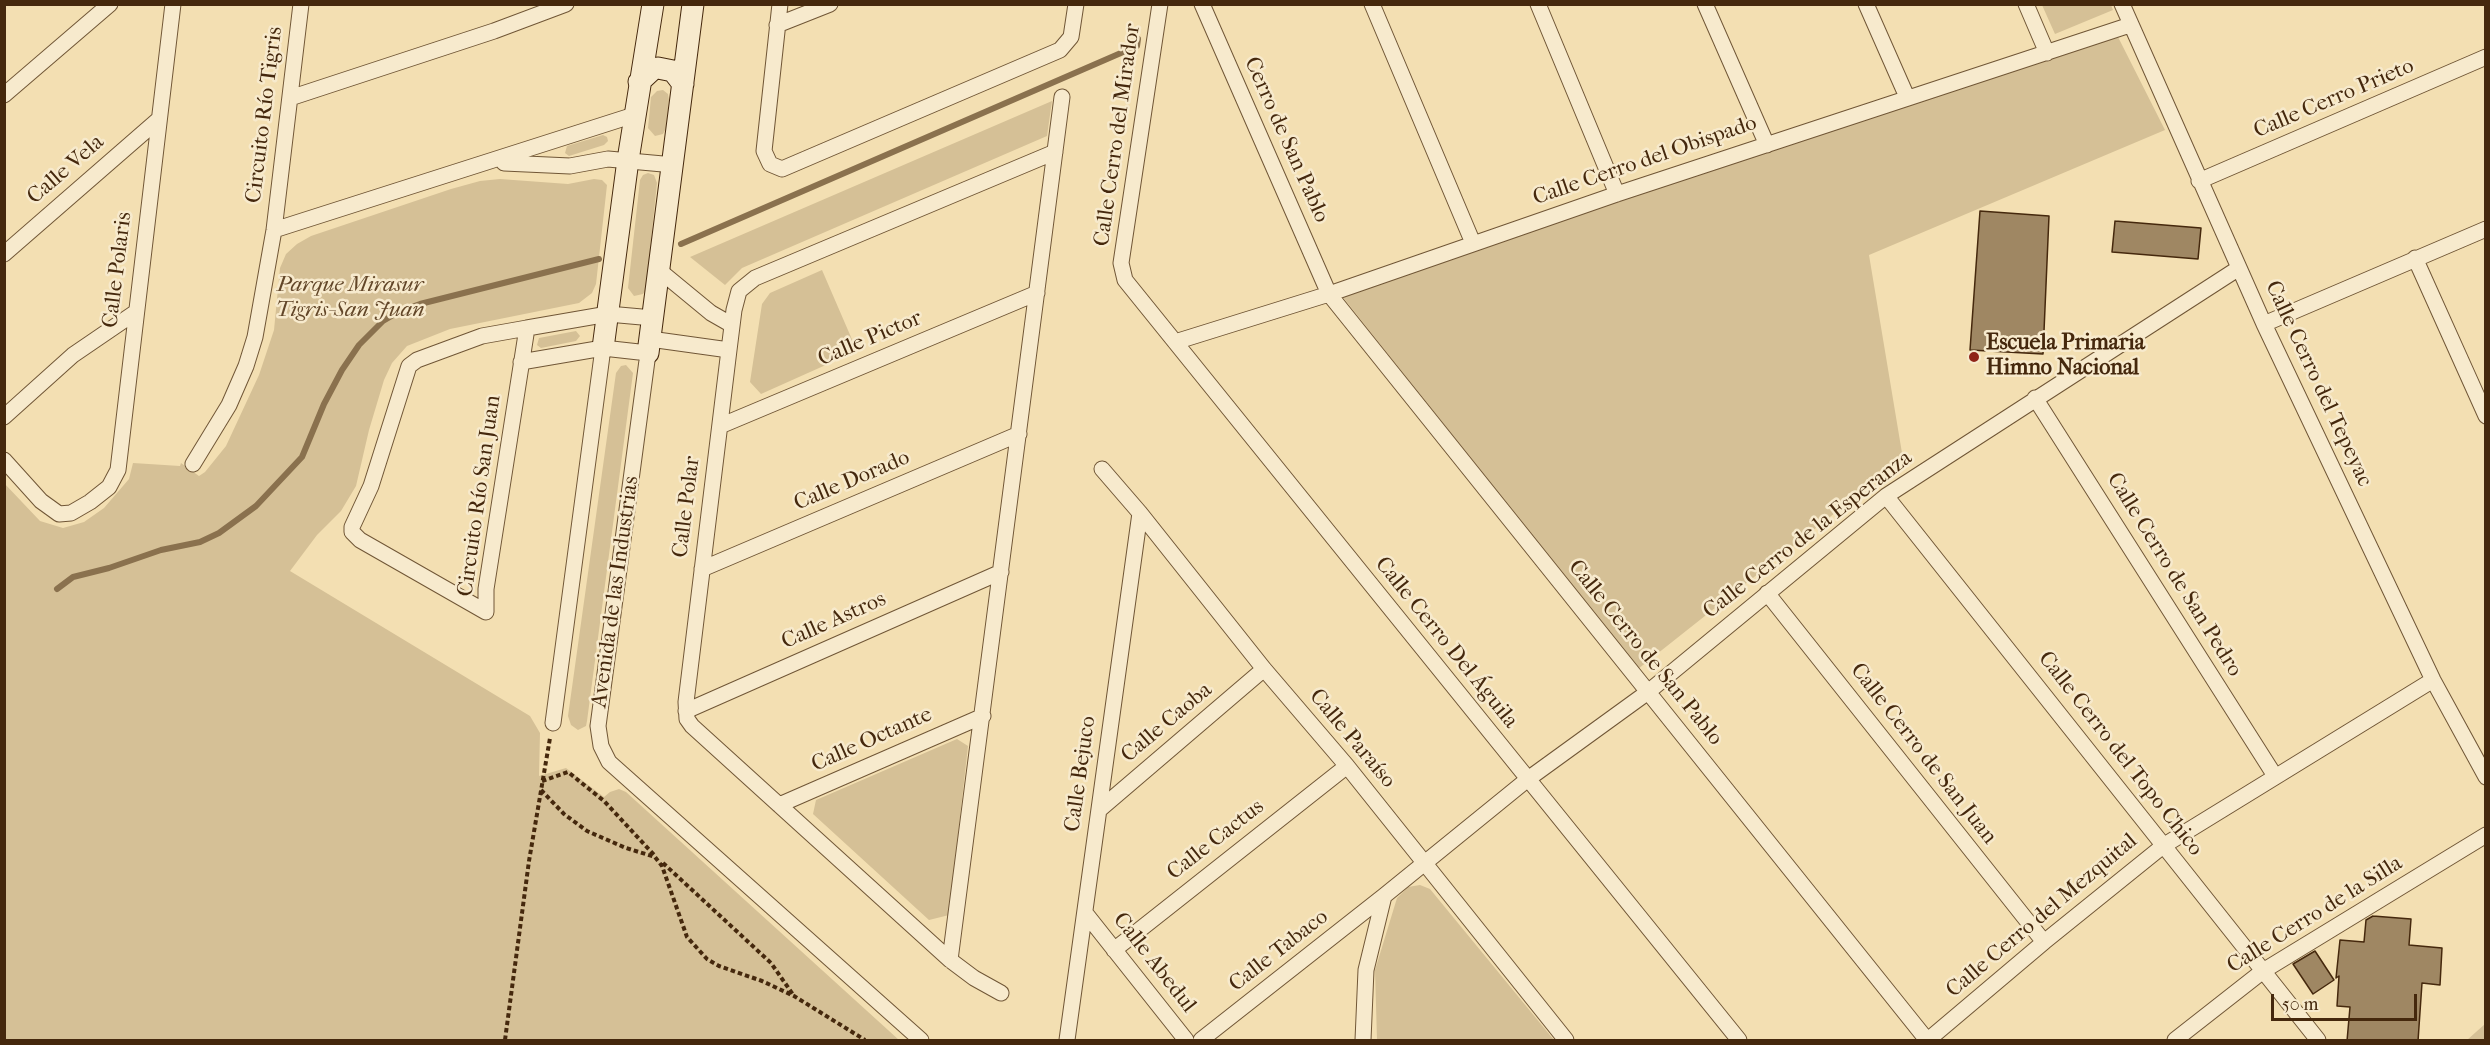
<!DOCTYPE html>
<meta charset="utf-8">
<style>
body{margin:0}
#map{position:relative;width:2490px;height:1045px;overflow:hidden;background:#f3dfb2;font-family:"IM FELL French Canon",serif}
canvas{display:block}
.frame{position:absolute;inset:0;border:6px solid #45280d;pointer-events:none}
.scale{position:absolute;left:2271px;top:994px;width:146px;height:27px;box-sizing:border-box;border:3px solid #45280d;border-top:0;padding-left:8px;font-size:18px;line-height:21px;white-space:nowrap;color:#45280d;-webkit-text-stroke:4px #f7eacd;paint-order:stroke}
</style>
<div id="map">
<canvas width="2490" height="1045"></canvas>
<div class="frame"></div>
<div class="scale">50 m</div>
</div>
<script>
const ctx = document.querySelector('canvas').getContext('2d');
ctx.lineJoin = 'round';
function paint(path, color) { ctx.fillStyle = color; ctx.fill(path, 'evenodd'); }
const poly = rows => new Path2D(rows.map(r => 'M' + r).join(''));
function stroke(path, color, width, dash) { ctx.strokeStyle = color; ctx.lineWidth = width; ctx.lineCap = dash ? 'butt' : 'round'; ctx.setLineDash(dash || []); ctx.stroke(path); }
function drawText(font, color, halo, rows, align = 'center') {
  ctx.font = font + ' "IM FELL French Canon",serif'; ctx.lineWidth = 5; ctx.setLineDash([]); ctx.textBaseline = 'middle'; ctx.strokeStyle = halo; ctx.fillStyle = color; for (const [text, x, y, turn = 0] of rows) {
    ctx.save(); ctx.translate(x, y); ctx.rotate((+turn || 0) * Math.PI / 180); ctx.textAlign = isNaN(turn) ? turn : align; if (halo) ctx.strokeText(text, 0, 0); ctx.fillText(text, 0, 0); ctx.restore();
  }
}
const green = poly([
 [2042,5,2111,5,2113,10,2055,34],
 [2117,35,2165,130,1869,255,1903,459,1638,669,1338,291],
 [663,90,668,94,669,100,666,128,663,134,655,136,648,128,651,97,657,91],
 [1052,101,1047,136,742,268,725,285,690,257],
 [603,135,607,137,608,141,604,145,569,156,565,153,567,146],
 [648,173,654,175,657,183,646,289,643,294,634,296,628,288,640,180,643,175],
 [500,179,568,184,594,179,602,180,607,185,596,284,592,293,579,303,450,329,407,346,392,363,384,380,369,430,356,486,341,511,317,535,290,571,530,716,540,733,539,776,566,768,604,797,610,792,619,789,626,792,899,1040,5,1040,4,483,40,521,63,528,84,522,104,508,129,479,133,463,180,466,181,463,199,476,205,472,226,446,259,375,274,330,280,268,286,254,297,244,311,236,451,189,480,181],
 [822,270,857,351,761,394,750,382,762,304,770,293],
 [576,331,580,336,576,341,541,348,537,345,539,338],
 [626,365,633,373,587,721,586,726,578,730,571,725,568,716,616,373,621,366],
 [957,739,968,746,949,915,929,920,813,814,816,800],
 [1420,885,1430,889,1554,1040,1377,1040,1375,970,1397,898,1408,887],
 [2485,1024,2485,1040,2467,1040]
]);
const stream = poly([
 [681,244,1137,46,1138,39],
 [57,589,73,577,109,568,161,550,200,542,219,533,256,506,302,457,324,404,342,370,359,345,383,321,400,311,420,304,599,259]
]);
const building = poly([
 [1980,211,2049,216,2043,354,1970,350,1980,211],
 [2115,221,2201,228,2198,259,2112,252,2115,221],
 [2373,916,2411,919,2409,945,2442,948,2440,985,2422,983,2418,1041,2347,1041,2350,1007,2337,1006,2339,976,2336,978,2340,940,2364,942,2366,920,2373,916],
 [2315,951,2334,980,2313,994,2293,964,2315,951]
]);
const path = poly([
 [542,781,568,772,604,801,655,856],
 [541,790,564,814,587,831,626,848,655,857,662,866,687,937,707,959,719,966,762,981,794,996,865,1040],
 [663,863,771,963,794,996],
 [505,1040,529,861,550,738]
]);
const street = poly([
 [780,4,764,151,770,164,782,169,1060,50,1071,37,1076,4],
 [1160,4,1121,263,1125,280,1739,1040],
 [1202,4,1329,294,1927,1040],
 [1372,4,1473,243],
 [1538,4,1617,194],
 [1705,4,1767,145],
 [1866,4,1907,97],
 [2026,4,2047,53],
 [2122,4,2264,324,2433,680,2486,777],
 [777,25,830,4],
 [4,95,110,4],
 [290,98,494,31,566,4],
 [504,163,570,166,608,159,674,165],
 [2199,181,2486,57],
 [274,230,634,115],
 [4,254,158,120],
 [2415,258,2486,416],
 [660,271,711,313,732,325],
 [2264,324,2486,229],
 [527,328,486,589,486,612,360,540,352,532,352,527,371,486,409,366,417,360,482,336,527,328],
 [527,328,608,314,653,318],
 [650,339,729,350],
 [1175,342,1329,294,1617,194,2130,25],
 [521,362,603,348,648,353,598,726,601,746,609,762,921,1040],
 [2035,398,2275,776],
 [4,417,73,355,136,312],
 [720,426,1037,293],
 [4,460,41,501,59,514,71,513,90,502,109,487,118,470,173,4],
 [193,464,229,405,246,366,255,337,274,230,301,4],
 [1102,469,1140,513,1264,669,1347,766,1566,1040],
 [1886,496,2318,1040],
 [702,569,1019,434],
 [1767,593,2044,942],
 [686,711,1001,572],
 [553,723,603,348],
 [779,805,983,716],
 [1099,810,1264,669],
 [1086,914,1186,1040],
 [1114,950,1347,766],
 [950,960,1062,97],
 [1001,993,974,978,950,960,692,726,687,719,686,702,729,350,734,310,739,291,755,278,1055,152],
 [1067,1040,1140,513],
 [1201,1040,1384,896,1528,779,1648,692,1886,496,2239,268],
 [1363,1040,1366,970,1384,896],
 [1928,1040,2044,942,2163,846,2433,680],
 [2175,1040,2263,971,2486,835]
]);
const secondary = poly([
 [639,82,653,69,658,68,673,71,683,84],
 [603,348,628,160,653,4],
 [648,353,693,4]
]);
const markers = [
 [1974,357,6,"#8f2418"]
];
const streetNames = [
 ["Calle Cerro Prieto",2334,99,-23],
 ["Circuito Río Tigris",265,115,-83],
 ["Calle Cerro del Mirador",1118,135,-82],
 ["Cerro de San Pablo",1286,140,66],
 ["Calle Cerro del Obispado",1645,161,-19],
 ["Calle Vela",66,170,-41],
 ["Calle Polaris",118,270,-83],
 ["Calle Pictor",870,339,-23],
 ["Calle Cerro del Tepeyac",2318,384,65],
 ["Calle Dorado",852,481,-23],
 ["Circuito Río San Juan",480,496,-82],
 ["Calle Polar",687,507,-83],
 ["Calle Cerro de la Esperanza",1808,535,-38],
 ["Calle Cerro de San Pedro",2174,575,58],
 ["Avenida de las Industrias",616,592,-82],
 ["Calle Astros",834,621,-24],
 ["Calle Cerro Del Águila",1446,643,51],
 ["Calle Cerro de San Pablo",1645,653,51],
 ["Calle Caoba",1167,723,-40],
 ["Calle Paraíso",1352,739,50],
 ["Calle Octante",872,740,-24],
 ["Calle Cerro de San Juan",1923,754,52],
 ["Calle Cerro del Topo Chico",2120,754,52],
 ["Calle Bejuco",1081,774,-82],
 ["Calle Cactus",1216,840,-38],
 ["Calle Cerro de la Silla",2315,915,-32],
 ["Calle Cerro del Mezquital",2042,916,-40],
 ["Calle Tabaco",1279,951,-38],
 ["Calle Abedul",1154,963,52]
];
const parkNames = [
 ["Parque Mirasur",350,286],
 ["Tigris-San Juan",350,311]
];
const poiNames = [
 ["Escuela Primaria",1986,344],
 ["Himno Nacional",1986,369]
];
paint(green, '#d5c096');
stroke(stream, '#8a714e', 6);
paint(building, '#9f8763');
stroke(building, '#45280d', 1.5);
stroke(street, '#705636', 17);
stroke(secondary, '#45280d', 23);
stroke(path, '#45280d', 4, [4.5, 3]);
stroke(street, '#f7eacd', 15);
stroke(secondary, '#f7eacd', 21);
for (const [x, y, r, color] of markers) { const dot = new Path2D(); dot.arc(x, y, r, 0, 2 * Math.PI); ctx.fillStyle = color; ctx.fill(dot); stroke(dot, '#f7eacd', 2); }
drawText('22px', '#45280d', '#f7eacd', streetNames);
drawText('italic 22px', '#624628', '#f7eacd', parkNames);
drawText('bold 22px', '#45280d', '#f7eacd', poiNames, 'left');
</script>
